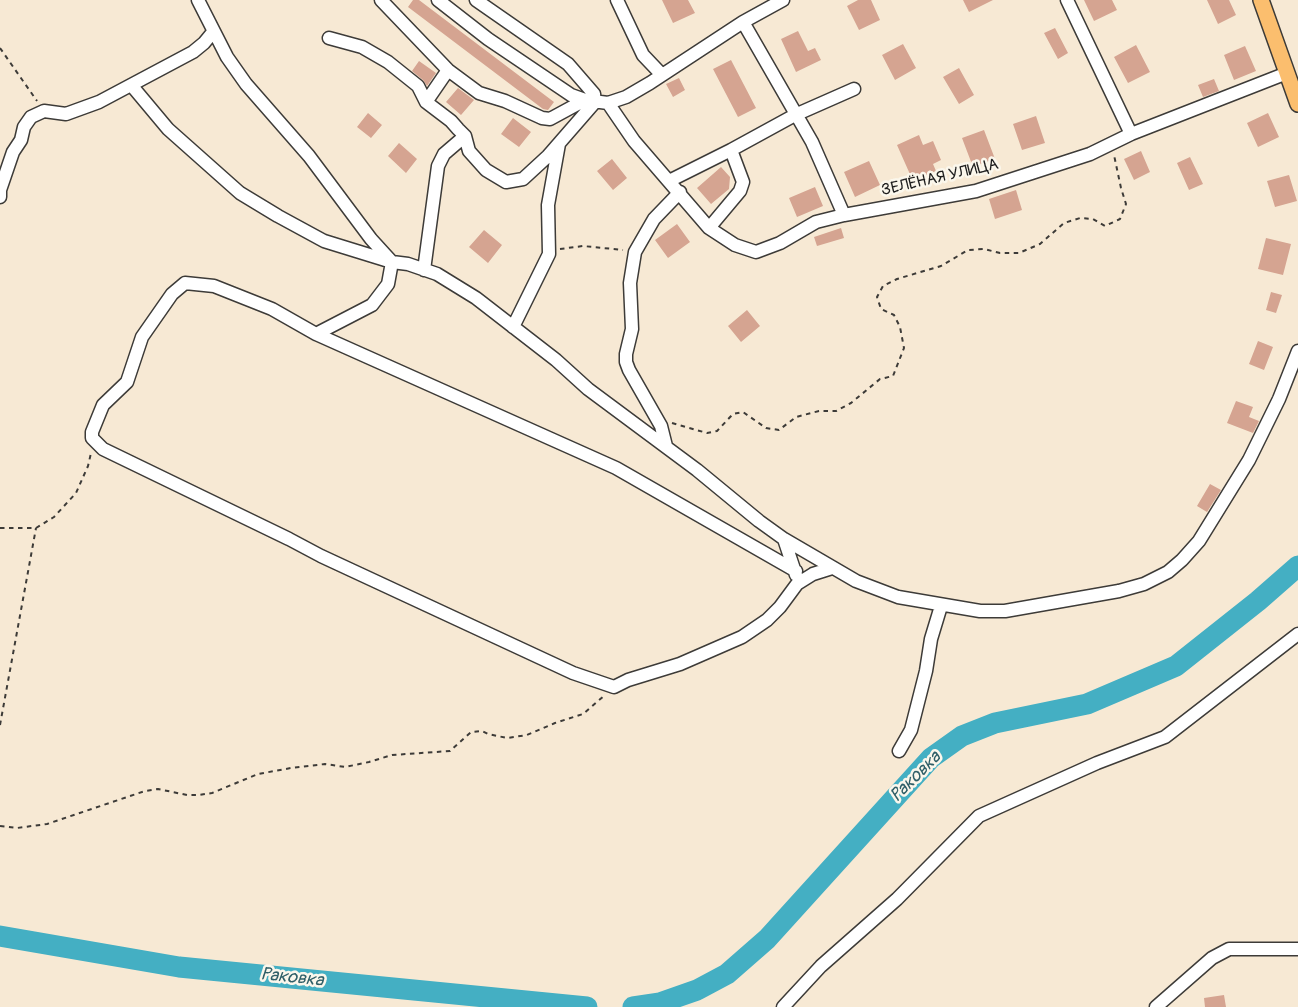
<!DOCTYPE html>
<meta charset="utf-8">
<style>
body{margin:0}
canvas{display:block;background:#f7e9d4}
</style>
<canvas width="1298" height="1007"></canvas>
<script>
const ctx = document.querySelector('canvas').getContext('2d');
ctx.lineJoin = 'round';
const poly = rows => new Path2D(rows.map(r => 'M' + r).join(''));
function stroke(path, color, width, dash) { ctx.strokeStyle = color; ctx.lineWidth = width; ctx.lineCap = dash ? 'butt' : 'round'; ctx.setLineDash(dash || []); ctx.stroke(path); }
function paint(path, color) { ctx.fillStyle = color; ctx.fill(path, 'evenodd'); }
function drawText(font, color, halo, rows, align = 'center') {
  ctx.font = font + ' Pangolin,sans-serif'; ctx.lineWidth = 5; ctx.setLineDash([]); ctx.textBaseline = 'middle'; ctx.strokeStyle = halo; ctx.fillStyle = color; for (const [text, x, y, turn = 0] of rows) {
    ctx.save(); ctx.translate(x, y); ctx.rotate((+turn || 0) * Math.PI / 180); ctx.textAlign = isNaN(turn) ? turn : align; if (halo) ctx.strokeText(text, 0, 0); ctx.fillText(text, 0, 0); ctx.restore();
  }
}
const river = poly([
 [0,936,179,967,587,1007],
 [633,1007,660,1003,697,990,727,974,767,939,931,758,962,736,995,723,1087,704,1176,666,1258,601,1298,566]
]);
const building = poly([
 [413,0,419,0,554,102,548,110,543,109,408,7],
 [662,0,688,0,695,13,673,23],
 [858,0,871,0,880,20,859,30,847,6],
 [963,0,993,0,969,12],
 [1084,0,1112,0,1117,10,1094,21],
 [1207,0,1229,0,1236,15,1218,24],
 [1055,28,1068,53,1058,59,1044,33],
 [798,31,808,51,815,48,821,60,796,72,781,39],
 [903,44,916,68,895,80,882,55],
 [1136,45,1150,72,1128,83,1114,57],
 [1245,46,1256,71,1234,80,1224,55],
 [731,60,756,108,738,117,713,69],
 [419,61,436,73,427,86,423,80,412,71],
 [959,68,974,95,959,104,943,77],
 [679,78,685,90,673,97,666,84],
 [1214,79,1219,91,1203,97,1198,85],
 [458,88,474,100,461,115,446,102],
 [368,113,382,125,371,138,357,127],
 [1268,113,1279,137,1258,147,1247,123],
 [1036,116,1045,143,1022,150,1013,124],
 [513,118,531,132,519,147,501,134],
 [984,130,995,159,973,167,962,138],
 [919,135,923,145,933,141,941,160,933,164,936,171,913,181,897,145],
 [399,143,417,159,406,173,388,156],
 [1141,151,1150,172,1134,180,1124,159],
 [1190,157,1203,184,1189,190,1177,163],
 [612,159,627,178,613,190,597,171],
 [869,161,880,185,855,197,844,172],
 [721,167,730,177,729,189,711,204,697,188],
 [1289,175,1297,201,1275,207,1267,181],
 [815,187,823,206,797,217,789,198],
 [1016,190,1022,210,995,219,989,199],
 [677,224,690,242,668,258,655,240],
 [841,228,844,238,817,246,814,237],
 [484,230,502,245,488,263,469,247],
 [1266,238,1291,244,1283,275,1258,269],
 [1271,292,1282,295,1276,313,1266,310],
 [747,310,760,326,741,342,728,326],
 [1258,341,1273,347,1264,370,1249,364],
 [1236,401,1253,407,1249,417,1259,421,1253,433,1227,423],
 [1210,484,1221,490,1207,512,1197,506],
 [1224,995,1226,1007,1205,1007,1204,998]
]);
const path = poly([
 [0,48,37,101],
 [560,249,583,246,623,250],
 [672,423,707,433,717,431,733,414,743,412,766,428,779,430,796,417,819,411,836,411,851,403,880,379,893,376,904,348,900,327,894,315,881,309,877,297,883,286,897,279,941,266,968,250,984,249,1000,253,1019,253,1040,244,1064,223,1080,218,1093,219,1105,226,1120,219,1126,204,1121,188,1114,155],
 [0,528,36,528,54,517,76,493,88,466,91,453],
 [0,725,36,528],
 [0,826,17,828,47,824,145,791,158,789,187,795,199,795,212,793,258,774,291,768,325,764,345,767,369,762,392,755,450,751,471,732,482,731,488,734,507,738,527,735,555,723,583,714,605,695]
]);
const minor = poly([
 [198,0,227,57,246,84,309,156,371,239,392,262,388,284,372,305,316,334],
 [381,0,448,70,479,93,505,101,542,118,550,119,585,100],
 [438,0,488,39,571,95,585,100,608,103,626,97,650,83,743,22,783,0],
 [617,0,643,55,662,75],
 [1067,0,1131,134,1287,73],
 [743,22,812,142,844,215],
 [329,38,362,47,388,62,418,86,426,102,451,121,458,129,465,136,469,151,486,170,506,182,523,179,548,156,595,102,594,94,568,64,476,0],
 [132,86,168,129,240,193,278,216,324,241,392,262,408,264,437,274,476,298,556,360,588,389,697,470,759,521,784,539,856,581,898,597,980,611,1005,611,1119,591,1144,584,1168,572,1182,560,1199,541,1249,460,1279,399,1298,351],
 [426,102,448,70],
 [608,103,634,141,709,228,735,245,756,252,780,243,816,222,844,215,976,191,1090,154,1131,134],
 [669,181,731,150,795,115,854,89],
 [0,197,0,190,13,152,21,140,24,127,31,117,44,111,66,114,99,102,193,52,204,43,213,32],
 [709,228,740,191,743,182,731,150],
 [424,270,438,166,444,154,465,136],
 [513,327,549,254,548,205,559,144],
 [666,446,661,426,629,370,626,362,626,354,632,329,630,283,635,252,654,219,680,192],
 [784,539,796,575],
 [796,571,616,468,316,334,272,309,214,286,185,283,172,294,142,337,127,382,103,405,92,432,92,438,103,449,289,539,321,556,573,673,614,687,628,680,680,664,742,637,767,620,780,607,797,584,813,574,832,568],
 [899,751,911,730,926,671,931,639,941,606],
 [783,1007,821,966,897,899,979,816,1097,763,1165,737,1298,634],
 [1156,1007,1212,958,1229,949,1298,949]
]);
const major = poly([
 [1261,0,1298,104]
]);
const streetNames = [
 ["ЗЕЛЁНАЯ УЛИЦА",940,178,-13]
];
const waterNames = [
 ["Раковка",916,777,-45],
 ["Раковка",292,978,6]
];
stroke(river, '#44afc3', 21);
paint(building, '#d5a491');
stroke(minor, '#3d3b38', 15);
stroke(major, '#3d3b38', 18);
stroke(path, '#3d3b38', 2, [4.5, 4.5]);
stroke(minor, '#fff', 12);
stroke(major, '#fbbe6e', 15);
drawText('16px', '#1c1c1c', '#fbf7ec', streetNames);
drawText('italic 18px', '#2e5e67', '#fbf7ec', waterNames);
</script>
